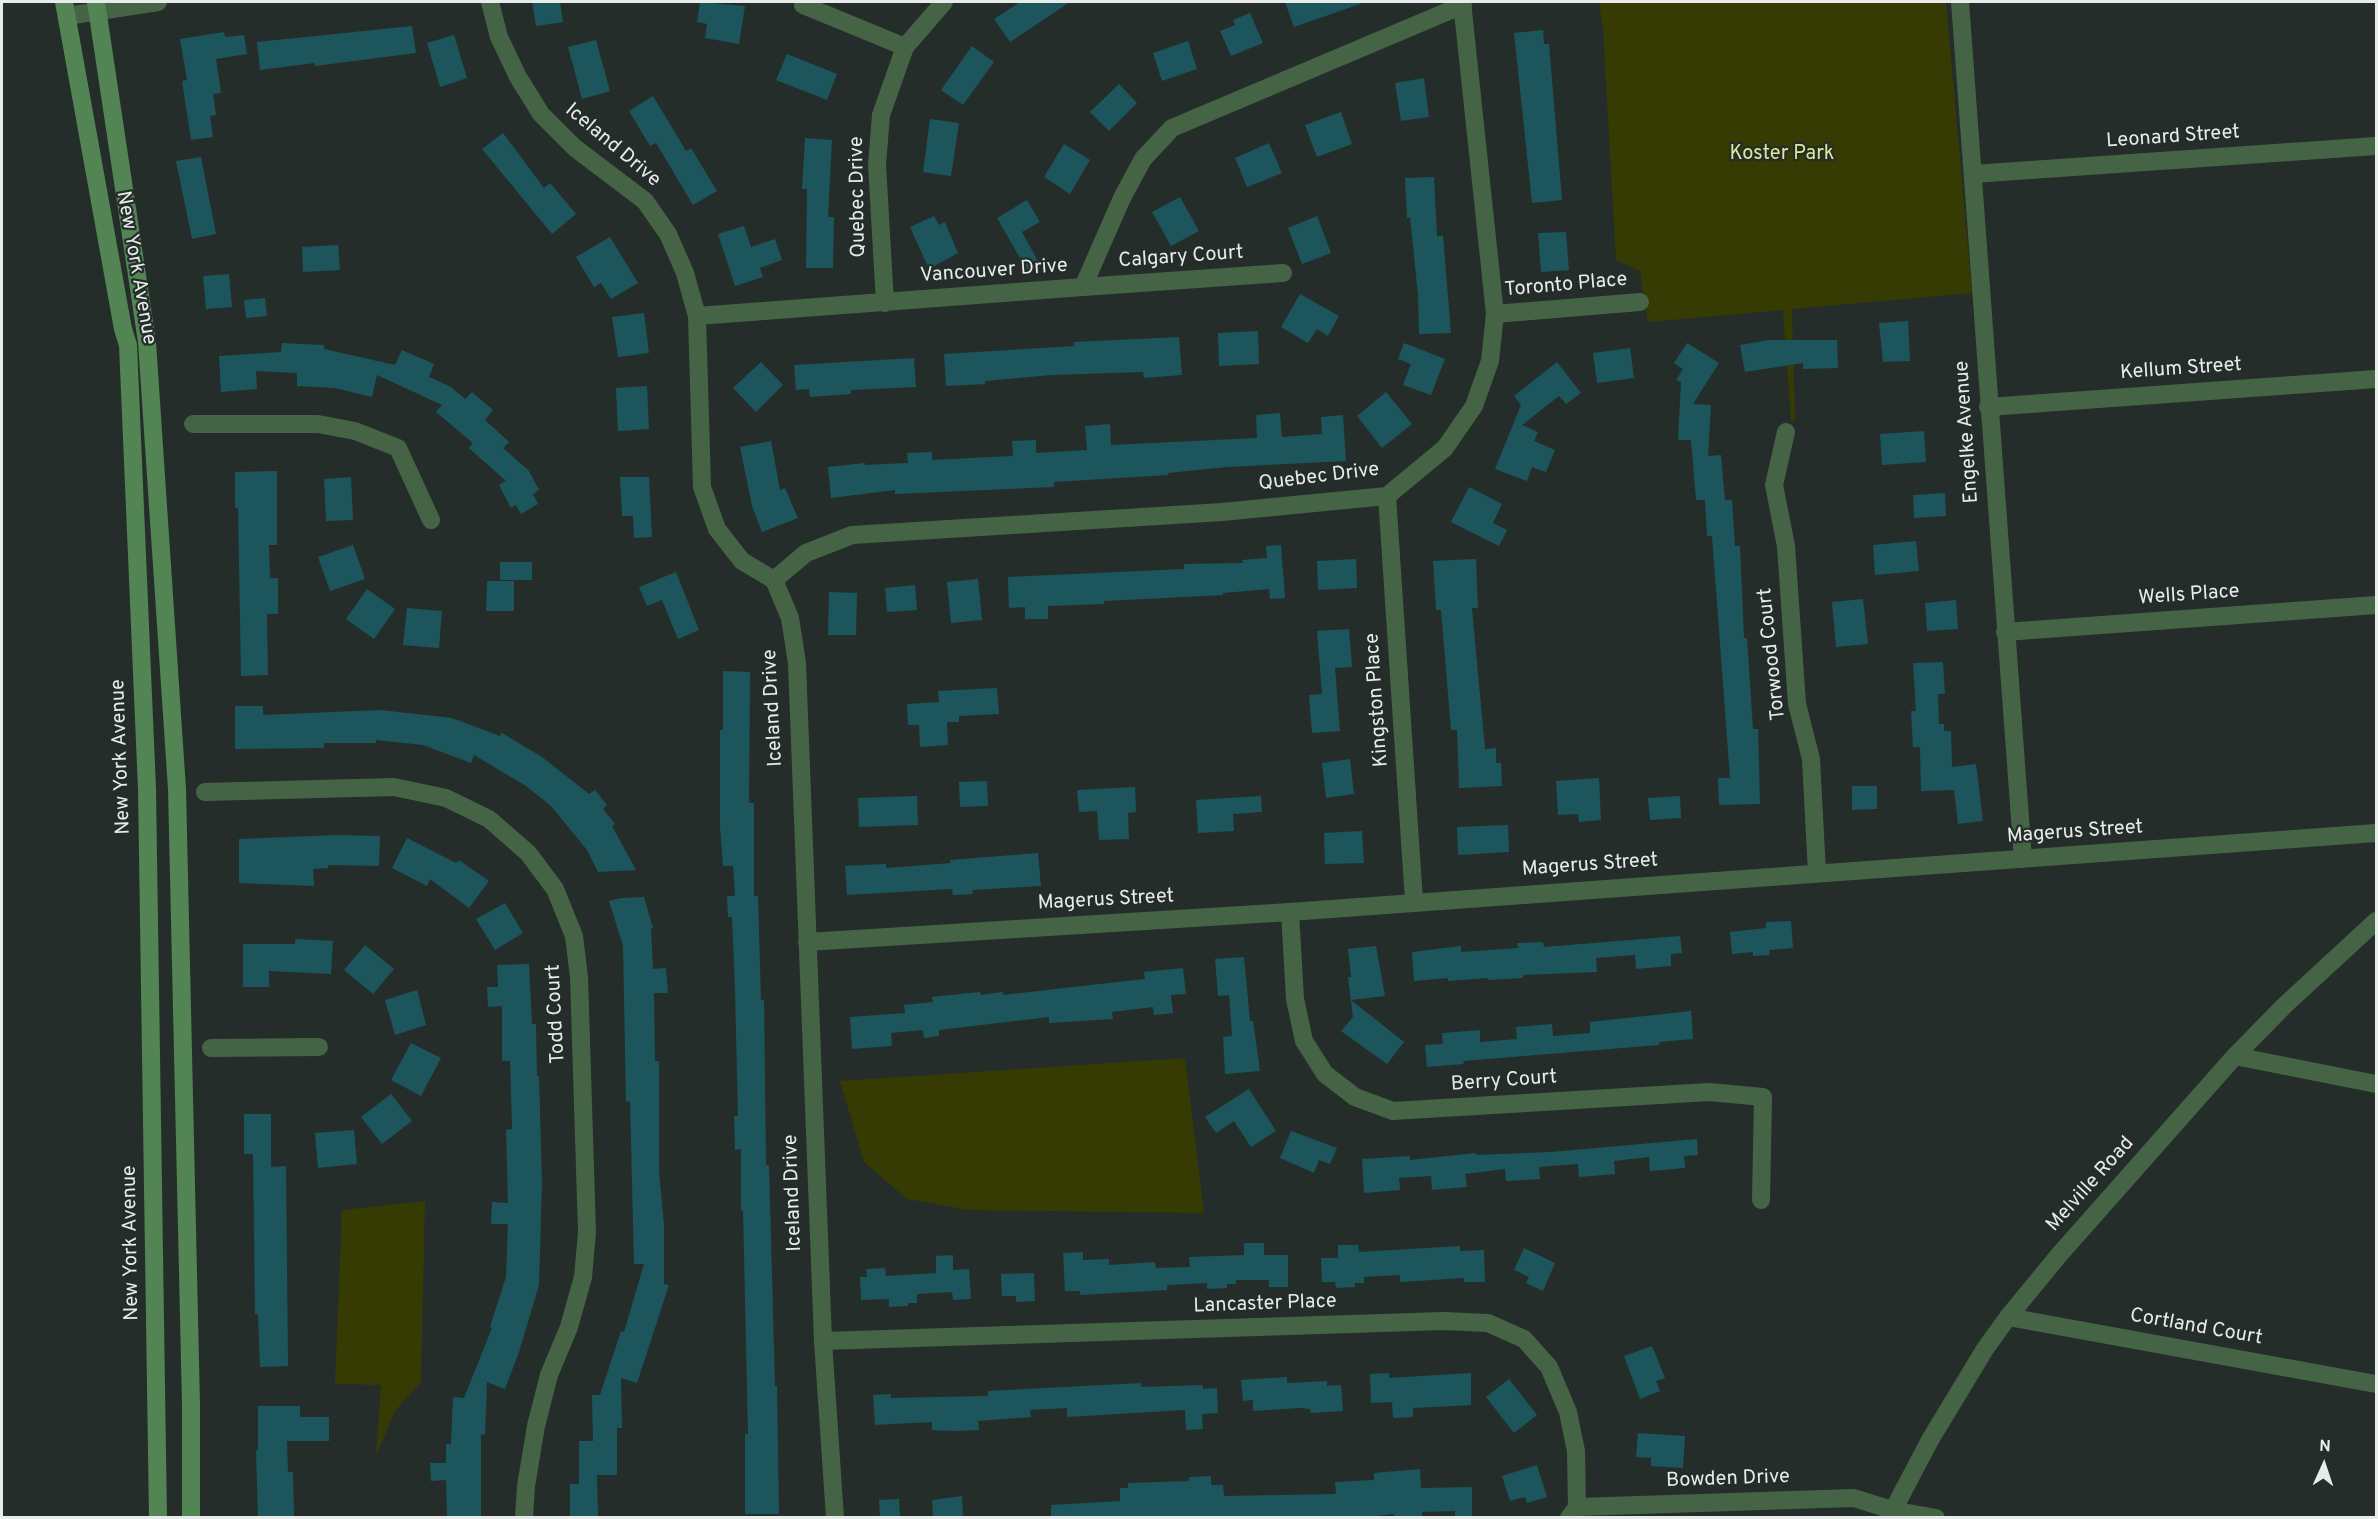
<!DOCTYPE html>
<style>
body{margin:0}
#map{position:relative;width:2378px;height:1519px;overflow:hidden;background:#252d2a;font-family:Overpass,sans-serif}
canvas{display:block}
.frame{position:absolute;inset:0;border:3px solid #e7ecea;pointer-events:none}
.north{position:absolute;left:2294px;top:1435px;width:60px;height:60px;-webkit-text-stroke:4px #252d2a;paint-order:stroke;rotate:3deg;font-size:16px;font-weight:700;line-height:24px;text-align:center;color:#e7ecea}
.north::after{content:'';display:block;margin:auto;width:21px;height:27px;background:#e7ecea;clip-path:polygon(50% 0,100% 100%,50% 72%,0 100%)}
</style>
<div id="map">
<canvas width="2378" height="1519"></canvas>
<div class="frame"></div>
<div class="north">N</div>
</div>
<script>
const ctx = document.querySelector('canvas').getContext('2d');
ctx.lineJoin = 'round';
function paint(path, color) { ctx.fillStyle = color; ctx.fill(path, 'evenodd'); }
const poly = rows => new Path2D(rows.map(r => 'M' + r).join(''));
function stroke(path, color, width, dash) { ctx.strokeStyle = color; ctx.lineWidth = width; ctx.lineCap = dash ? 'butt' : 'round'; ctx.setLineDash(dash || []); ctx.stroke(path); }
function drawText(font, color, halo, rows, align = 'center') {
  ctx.font = font + ' Overpass,sans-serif'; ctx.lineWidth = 4.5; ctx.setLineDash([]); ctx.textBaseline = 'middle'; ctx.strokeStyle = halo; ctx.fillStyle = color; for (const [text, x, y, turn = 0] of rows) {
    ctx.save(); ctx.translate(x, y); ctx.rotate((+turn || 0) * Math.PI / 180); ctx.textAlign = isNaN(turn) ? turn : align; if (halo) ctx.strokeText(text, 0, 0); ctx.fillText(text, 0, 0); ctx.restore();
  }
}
const green = poly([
 [1599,2,1946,2,1972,293,1792,309,1795,421,1791,421,1783,310,1648,322,1640,271,1616,260,1603,29],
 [1185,1058,1204,1213,970,1210,907,1199,864,1162,840,1081],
 [425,1201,421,1382,395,1411,376,1456,381,1385,335,1384,342,1210]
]);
const building = poly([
 [532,2,560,2,563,22,536,26],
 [700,2,745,6,739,44,705,38,707,24,697,22],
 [1020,2,1070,2,1010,42,994,19],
 [1285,2,1360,2,1360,4,1294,27],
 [1250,13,1263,43,1231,56,1220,31,1235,25,1233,20],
 [412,26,416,53,315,66,314,63,260,70,257,42],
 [1543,30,1544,44,1549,44,1562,200,1532,203,1514,33],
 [224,32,225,37,244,35,247,54,216,59,221,93,213,94,216,115,210,116,213,137,191,140,182,81,187,80,180,39],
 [454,35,467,78,440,87,427,43],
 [596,40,610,91,582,99,568,47],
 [1188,41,1197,69,1162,81,1153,53],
 [972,46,994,62,963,105,941,90],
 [787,54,837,74,827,100,776,80],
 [1424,78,1429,117,1401,121,1395,83],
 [1119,84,1137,103,1109,131,1090,112],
 [653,96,686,151,691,148,717,191,693,205,656,143,650,146,629,111],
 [1341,112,1352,144,1317,157,1305,125],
 [930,119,959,123,951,176,923,172],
 [503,133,544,188,550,183,576,214,552,234,482,149],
 [805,138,832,140,828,217,834,217,833,268,806,268,807,189,802,189],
 [1269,143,1282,173,1247,187,1235,158],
 [1064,144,1090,160,1070,194,1044,177],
 [201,157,216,234,192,239,176,161],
 [1434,177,1437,236,1443,236,1451,333,1419,334,1418,295,1410,217,1407,218,1405,178],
 [1180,197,1199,231,1171,246,1152,212],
 [1027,200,1040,222,1022,232,1039,263,1027,270,997,218],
 [934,216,939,225,945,222,958,253,929,269,910,227],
 [1317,216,1331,253,1302,264,1288,228],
 [744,226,751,247,775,239,782,260,760,268,763,277,735,286,718,234],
 [1566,232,1569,270,1541,272,1538,233],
 [610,237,638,283,611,299,601,283,594,287,576,257],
 [338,245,340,270,303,272,302,247],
 [229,274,232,307,206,309,203,276],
 [1300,294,1339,316,1328,336,1317,329,1308,343,1281,327],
 [265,298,267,316,246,318,244,300],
 [644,313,649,353,618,357,612,317],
 [1908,321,1910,361,1883,362,1879,323],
 [1258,331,1259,364,1219,366,1218,333],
 [1179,337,1182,375,1144,378,1143,372,1051,375,985,381,985,384,946,386,944,354,1074,346,1074,342],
 [1769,340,1837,340,1838,368,1803,369,1803,363,1745,372,1740,345],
 [282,343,324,345,324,349,395,365,402,350,434,364,429,377,451,387,465,399,472,392,493,410,485,420,509,442,503,448,529,471,539,490,533,494,538,504,521,514,516,505,511,508,499,485,506,481,469,448,473,443,436,412,442,405,377,375,372,397,335,388,297,386,297,373,256,371,257,389,221,392,219,356,281,352],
 [1404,343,1445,359,1431,395,1403,385,1411,364,1398,359],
 [1687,343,1719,363,1693,404,1711,405,1708,456,1721,455,1725,500,1732,500,1735,546,1740,546,1744,638,1747,638,1753,729,1758,729,1760,804,1719,805,1718,778,1730,778,1712,536,1707,536,1705,500,1696,500,1691,440,1678,440,1681,382,1676,380,1683,369,1674,363],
 [1630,348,1634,378,1597,383,1593,353],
 [914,358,916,387,851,390,851,394,810,397,809,389,796,390,794,365],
 [761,362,783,385,756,412,733,388],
 [1557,362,1581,393,1566,404,1559,396,1522,425,1538,432,1534,441,1555,450,1546,472,1532,467,1527,481,1495,469,1521,405,1514,396],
 [647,386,649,429,618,431,616,388],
 [1386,392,1412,424,1382,448,1357,416],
 [1280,413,1282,437,1322,434,1321,417,1343,415,1346,461,1227,467,1168,473,1168,475,1054,482,1054,487,895,494,895,490,831,498,828,467,865,463,865,465,908,463,907,453,932,452,932,460,1013,456,1012,441,1036,440,1036,453,1087,450,1085,426,1110,424,1111,445,1257,438,1256,415],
 [1924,431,1926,462,1882,465,1880,434],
 [771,441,780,490,785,488,798,518,762,532,752,506,740,447],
 [277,471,277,545,269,545,270,578,278,578,278,614,267,614,268,675,241,676,238,508,235,508,235,472],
 [351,477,353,520,326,521,324,479],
 [620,477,649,477,652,537,634,538,633,516,622,516],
 [1469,487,1502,504,1493,523,1507,530,1499,546,1451,522],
 [1945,493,1946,516,1914,518,1913,495],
 [1916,541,1919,571,1875,575,1873,545],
 [353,545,365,579,330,591,318,557],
 [1281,545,1285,598,1270,599,1269,589,1223,593,1223,595,1104,601,1104,604,1048,606,1048,619,1025,619,1025,607,1009,608,1008,577,1184,569,1184,564,1243,563,1242,560,1267,558,1266,546],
 [1356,559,1357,588,1318,590,1317,561],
 [1476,559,1478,608,1472,608,1485,749,1496,748,1496,763,1501,763,1502,786,1459,788,1457,730,1451,730,1441,610,1436,610,1433,561],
 [500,562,532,562,532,580,500,580],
 [676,572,699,630,678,639,662,600,647,606,639,587],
 [978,579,982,620,951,623,947,582],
 [487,581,514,581,514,611,486,611],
 [915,585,917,610,887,612,885,588],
 [367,589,395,609,374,639,346,619],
 [829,592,857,593,856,635,828,635],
 [1863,599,1868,644,1836,647,1832,602],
 [1956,600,1958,629,1927,631,1925,603],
 [407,608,442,611,439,648,403,645],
 [1349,629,1352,667,1335,668,1340,731,1312,733,1309,695,1322,694,1317,631],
 [1943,662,1945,694,1938,694,1939,724,1944,724,1944,731,1951,731,1952,767,1976,764,1983,821,1958,824,1954,790,1921,791,1920,747,1913,747,1911,711,1916,711,1913,663],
 [723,671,750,672,749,803,754,803,754,896,758,896,761,1000,764,1000,766,1165,769,1165,775,1386,777,1386,779,1514,745,1514,745,1434,748,1434,743,1210,741,1210,741,1149,735,1150,734,1116,738,1116,735,990,732,917,728,917,727,896,735,896,733,866,723,866,720,827,720,730,723,730],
 [997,688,999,714,959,716,959,722,947,722,948,745,920,747,919,725,908,725,907,704,939,702,938,691],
 [235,706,263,706,263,715,380,710,452,718,500,736,502,733,542,757,589,794,595,790,607,805,603,809,615,824,612,826,636,870,598,872,587,850,551,806,526,786,474,755,471,763,423,745,376,740,376,743,324,743,324,748,235,749],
 [1350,759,1354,794,1326,798,1322,763],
 [1599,778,1601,820,1579,822,1578,814,1558,815,1556,781],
 [987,781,988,806,960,807,959,782],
 [1852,786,1877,786,1877,809,1852,810],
 [1135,787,1136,812,1128,813,1129,839,1099,840,1097,811,1079,812,1077,790],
 [917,796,918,825,859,827,858,798],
 [1261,796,1262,812,1233,814,1234,831,1198,833,1196,800],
 [1680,796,1681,818,1650,820,1648,798],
 [1508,825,1509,852,1458,855,1457,827],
 [1362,831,1364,863,1325,864,1324,833],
 [337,835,380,836,379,866,328,865,328,868,313,869,314,886,239,883,239,839],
 [407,838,456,863,459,860,489,881,469,908,430,879,427,886,392,868],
 [1038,853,1041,886,972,890,973,894,953,895,952,889,847,895,845,866,886,864,886,868,951,863,950,860],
 [644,897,653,928,651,928,653,969,666,968,668,993,654,993,655,1061,659,1061,659,1171,664,1225,664,1284,669,1285,637,1383,621,1378,622,1428,617,1428,617,1475,597,1475,598,1518,570,1518,570,1484,579,1484,579,1441,593,1441,592,1395,600,1395,621,1331,624,1332,644,1264,634,1264,630,1101,626,1102,623,946,609,901,621,898],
 [505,903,523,933,495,950,476,919],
 [1791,921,1793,948,1769,950,1770,955,1753,956,1753,952,1732,954,1730,932,1766,928,1766,922],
 [1680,936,1682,953,1671,954,1671,966,1636,969,1635,955,1596,958,1597,972,1523,975,1523,978,1488,980,1488,978,1448,981,1448,978,1414,981,1412,952,1461,946,1461,952,1518,948,1517,943,1543,942,1544,947],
 [295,939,333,941,331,974,269,971,269,987,243,987,243,944,295,944],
 [365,945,394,969,373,994,344,970],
 [1376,946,1385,996,1351,1000,1404,1042,1387,1064,1341,1031,1353,1017,1348,977,1351,977,1348,949],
 [1244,957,1250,1021,1253,1021,1260,1071,1225,1074,1223,1037,1232,1036,1229,995,1218,996,1215,959],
 [529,964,532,1024,536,1024,537,1076,539,1076,542,1182,539,1285,519,1352,505,1389,487,1382,485,1435,481,1434,481,1518,447,1518,446,1480,431,1481,430,1463,446,1463,446,1444,451,1444,453,1397,464,1398,492,1328,490,1327,506,1277,508,1224,491,1224,492,1202,508,1203,506,1130,512,1129,510,1061,502,1061,502,1006,488,1007,487,987,498,987,497,965],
 [1183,968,1186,994,1171,995,1173,1013,1154,1015,1153,1007,1112,1012,1113,1019,1049,1023,1049,1017,939,1030,939,1036,924,1038,923,1030,891,1033,892,1046,852,1049,850,1017,905,1013,904,1005,933,1002,932,997,980,992,981,995,1003,992,1003,995,1091,985,1145,979,1144,972],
 [417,990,426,1025,395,1035,385,1000],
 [1691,1011,1693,1039,1659,1042,1659,1045,1463,1061,1464,1064,1427,1067,1425,1045,1443,1044,1442,1033,1480,1030,1480,1042,1517,1039,1516,1027,1552,1024,1553,1036,1590,1033,1590,1022],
 [411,1043,441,1058,421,1096,391,1080],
 [1249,1089,1276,1131,1251,1147,1234,1121,1216,1133,1205,1117],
 [391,1094,412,1121,382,1144,361,1117],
 [244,1114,271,1114,271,1167,286,1166,288,1366,260,1367,258,1314,255,1314,253,1154,244,1154],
 [354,1130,357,1164,318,1168,315,1133],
 [1291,1131,1337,1148,1330,1164,1319,1160,1314,1173,1280,1158],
 [1697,1139,1698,1155,1684,1156,1685,1168,1650,1171,1649,1157,1614,1161,1615,1174,1579,1177,1578,1164,1539,1167,1540,1179,1506,1181,1505,1169,1465,1174,1467,1187,1432,1190,1431,1176,1399,1178,1400,1190,1364,1193,1362,1159,1410,1156,1410,1160,1475,1153,1476,1155,1551,1152],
 [1244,1243,1264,1243,1264,1255,1288,1255,1288,1287,1269,1287,1269,1280,1236,1280,1236,1284,1227,1284,1227,1288,1207,1289,1207,1283,1167,1285,1167,1290,1098,1294,1080,1295,1080,1291,1065,1291,1063,1253,1083,1252,1083,1260,1109,1259,1109,1265,1155,1262,1156,1268,1190,1267,1189,1257,1244,1255],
 [1338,1245,1358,1245,1359,1252,1460,1246,1460,1251,1484,1250,1485,1282,1464,1282,1464,1278,1400,1282,1400,1275,1364,1277,1364,1283,1355,1283,1355,1287,1336,1288,1335,1282,1322,1282,1321,1258,1338,1258],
 [1524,1248,1555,1263,1543,1291,1526,1283,1529,1277,1514,1270],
 [953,1255,953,1270,969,1269,971,1299,953,1300,952,1292,917,1294,917,1303,908,1303,908,1306,889,1307,889,1299,861,1300,860,1277,867,1277,866,1269,885,1268,886,1276,936,1273,936,1256],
 [1034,1273,1035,1301,1016,1302,1016,1296,1002,1296,1001,1274],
 [1652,1346,1665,1378,1656,1381,1660,1391,1640,1399,1624,1356],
 [1389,1373,1389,1378,1471,1373,1471,1405,1413,1408,1413,1417,1393,1418,1392,1402,1371,1403,1370,1374],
 [1287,1377,1287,1383,1327,1381,1327,1386,1341,1385,1343,1411,1311,1413,1310,1409,1300,1408,1253,1411,1253,1400,1243,1401,1241,1380],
 [1509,1379,1537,1415,1514,1433,1486,1397],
 [1141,1383,1141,1387,1203,1385,1203,1389,1217,1388,1218,1413,1202,1414,1203,1429,1186,1430,1185,1410,1067,1417,1067,1408,1030,1410,1031,1417,978,1421,979,1430,956,1431,932,1430,932,1422,875,1425,873,1395,891,1394,891,1398,988,1396,988,1391],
 [258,1406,300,1406,300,1417,329,1417,329,1441,287,1441,288,1472,293,1472,294,1518,258,1518,256,1450,258,1450],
 [1638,1433,1685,1436,1683,1468,1651,1466,1651,1458,1636,1457],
 [1537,1465,1547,1497,1527,1503,1525,1497,1510,1501,1502,1476],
 [1420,1469,1421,1488,1472,1487,1472,1518,1455,1518,1455,1511,1422,1512,1422,1518,1394,1518,1394,1514,1361,1518,1051,1518,1051,1505,1120,1501,1120,1488,1128,1488,1128,1483,1189,1481,1189,1477,1211,1476,1211,1485,1223,1485,1224,1496,1336,1494,1335,1482,1374,1480,1374,1473],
 [962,1496,963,1518,933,1518,932,1500],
 [899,1499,900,1518,880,1518,879,1500]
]);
const street = poly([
 [490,2,499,37,518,77,541,114,575,148,645,201,668,234,685,273,697,316,702,487,717,529,742,561,774,580,790,618,797,663,823,1341,835,1518],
 [1960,2,2023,859],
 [803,5,905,47],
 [67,16,158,2],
 [1973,174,2376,146],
 [1083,287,1283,273],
 [885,303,877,165,881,115,905,47,944,2],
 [1495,314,1640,302],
 [697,316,1083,287,1122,198,1143,159,1172,128,1463,5],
 [1988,407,2376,379],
 [193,424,318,424,355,431,398,448,431,520],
 [1786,432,1774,485,1786,546,1797,704,1811,759,1817,873],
 [1387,496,1414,901],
 [774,580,806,553,852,535,1222,512,1387,496,1445,448,1474,406,1490,361,1495,314,1462,2],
 [2005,632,2376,605],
 [205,792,394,787,446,798,489,819,528,853,555,889,574,936,579,977,587,1232,583,1277,569,1327,549,1375,536,1426,526,1486,524,1518],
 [1290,912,1295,999,1304,1041,1325,1074,1355,1097,1393,1111,1709,1092,1763,1097,1761,1200],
 [807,942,1290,912,2376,833],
 [211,1048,319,1047],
 [2235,1056,2376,1084],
 [2008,1317,2376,1384],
 [823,1341,1444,1321,1488,1323,1524,1339,1549,1367,1568,1412,1576,1451,1577,1507],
 [1569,1518,1577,1507,1854,1498,1892,1510,1936,1518],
 [1889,1518,1930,1440,1985,1349,2008,1317,2059,1255,2235,1056,2285,1005,2376,921]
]);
const secondary = poly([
 [64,2,123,329,128,345,147,789,158,1518],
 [96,2,147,342,177,789,191,1405,191,1518]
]);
const streetNames = [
 ["Leonard Street",2173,138,-4],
 ["Iceland Drive",612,146,40],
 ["Quebec Drive",859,197,-91],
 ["Calgary Court",1181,258,-4],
 ["New York Avenue",135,268,80],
 ["Vancouver Drive",994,272,-4],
 ["Toronto Place",1566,286,-5],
 ["Kellum Street",2181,370,-4],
 ["Engelke Avenue",1968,432,-94],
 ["Quebec Drive",1319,478,-7],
 ["Wells Place",2189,596,-4],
 ["Torwood Court",1773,654,-96],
 ["Kingston Place",1378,700,-94],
 ["Iceland Drive",774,708,-93],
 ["New York Avenue",122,757,-92],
 ["Magerus Street",2075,833,-4],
 ["Magerus Street",1590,866,-4],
 ["Magerus Street",1106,901,-3],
 ["Todd Court",557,1014,-93],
 ["Berry Court",1504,1082,-4],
 ["Melville Road",2091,1185,-48],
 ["Iceland Drive",794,1193,-92],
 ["New York Avenue",132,1243,-91],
 ["Lancaster Place",1265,1305,-2],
 ["Cortland Court",2196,1328,10],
 ["Bowden Drive",1728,1480,-2]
];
const parkNames = [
 ["Koster Park",1782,155]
];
paint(green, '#363b03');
paint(building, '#1c565c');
stroke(street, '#456446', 18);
stroke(secondary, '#528454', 18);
drawText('20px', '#e7ecea', '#252d2a', streetNames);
drawText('20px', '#dee997', '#252d2a', parkNames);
</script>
